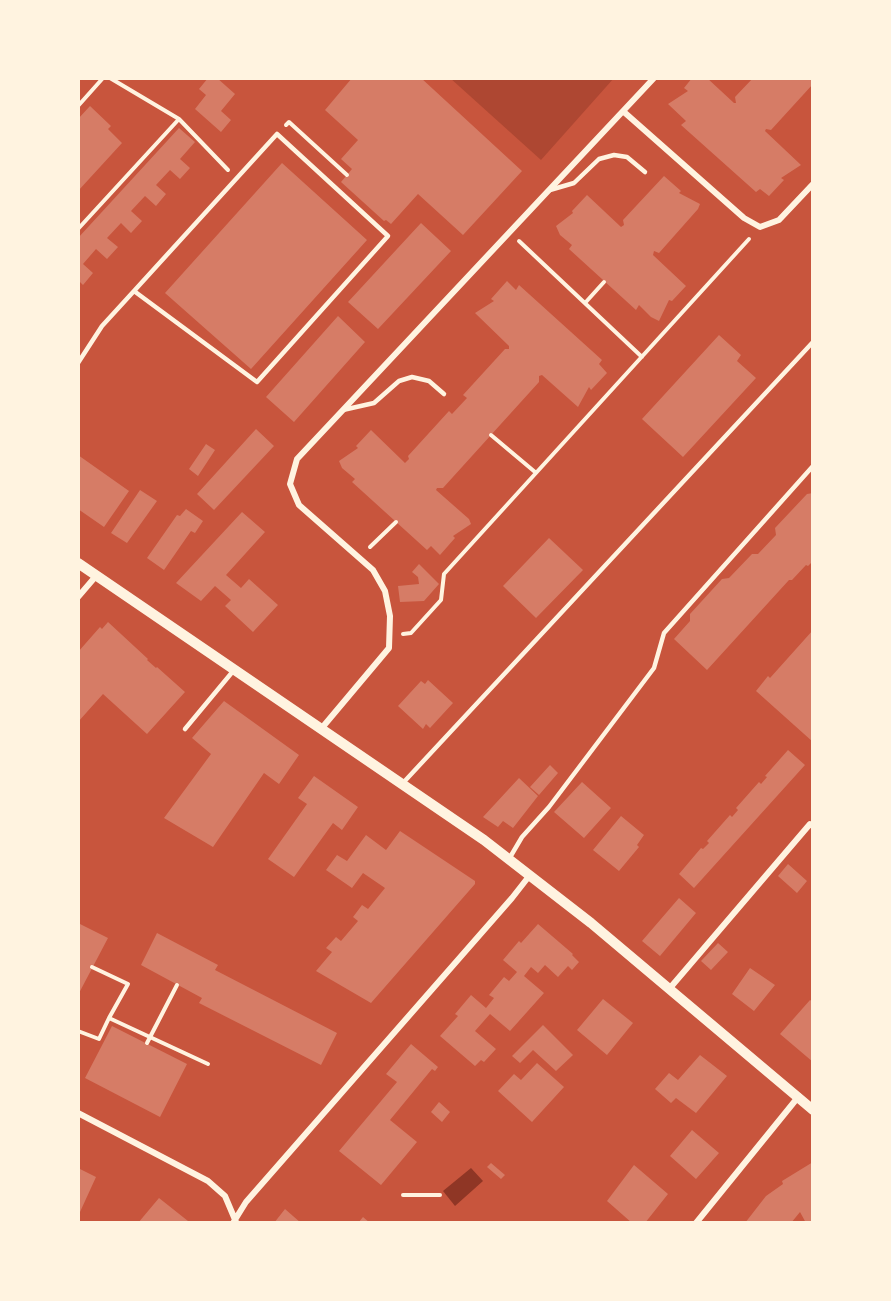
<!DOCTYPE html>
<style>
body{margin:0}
#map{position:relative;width:891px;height:1301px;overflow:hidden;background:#c8553d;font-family:Manrope,sans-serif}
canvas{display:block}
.frame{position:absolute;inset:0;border:80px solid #fff3e0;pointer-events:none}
</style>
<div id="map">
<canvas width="891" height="1301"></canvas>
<div class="frame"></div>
</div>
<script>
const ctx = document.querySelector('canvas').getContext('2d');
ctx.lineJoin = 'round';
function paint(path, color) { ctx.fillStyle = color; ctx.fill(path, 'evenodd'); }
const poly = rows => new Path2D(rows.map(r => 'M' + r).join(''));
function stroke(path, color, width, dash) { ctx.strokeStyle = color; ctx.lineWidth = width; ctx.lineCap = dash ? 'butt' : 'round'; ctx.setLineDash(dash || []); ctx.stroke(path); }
const green = poly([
 [450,78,614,78,541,160]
]);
const water = poly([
 [471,1168,483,1181,455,1206,443,1191]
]);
const building = poly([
 [208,78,217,78,235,94,221,111,231,120,221,132,195,109,206,95,199,89],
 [352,78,421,78,522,171,463,235,418,194,391,224,386,220,384,221,341,182,352,169,341,159,358,140,325,110],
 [692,78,707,78,734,103,736,103,735,97,753,78,813,78,813,84,771,130,766,129,765,131,801,165,781,178,784,180,769,196,760,189,756,192,681,125,686,121,668,104,688,91,684,88],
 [90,106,111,126,108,129,122,143,78,191,78,119],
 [179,128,195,142,180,159,190,168,180,179,170,170,156,185,166,194,156,206,145,196,131,211,142,221,131,233,121,223,107,238,118,247,107,259,96,249,83,264,93,273,83,285,78,280,78,238],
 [282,163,367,240,251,369,165,293],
 [664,176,681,191,679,193,700,204,698,209,659,253,654,251,653,255,686,286,672,301,669,300,659,321,651,317,639,305,636,310,569,249,572,245,560,235,556,226,573,213,572,211,587,195,621,227,624,225,623,220],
 [421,223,451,251,378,329,348,302],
 [507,281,516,290,519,285,602,360,599,364,607,373,591,390,589,387,578,407,542,375,539,376,539,382,443,488,437,488,436,490,469,519,471,524,453,536,455,538,440,555,431,546,427,550,352,482,355,479,342,468,339,461,358,448,356,446,371,430,405,463,409,459,408,456,449,411,452,414,467,398,463,395,505,349,509,349,509,346,475,313,494,301,491,299],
 [338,316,365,342,294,422,266,397],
 [719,335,741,355,737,361,756,378,683,457,642,419],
 [256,429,274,446,214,510,197,494],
 [206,444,215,450,198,476,189,469],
 [78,455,129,491,104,527,78,509],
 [140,490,157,501,127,543,111,533],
 [813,493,813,561,808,566,806,565,792,580,789,580,707,670,674,639,690,621,690,614,722,579,729,578,752,554,758,554,776,535,775,528,807,494],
 [186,509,203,521,195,533,191,531,164,570,147,558,177,515,180,516],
 [242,512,265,532,226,575,241,588,249,579,278,605,253,632,225,606,231,600,215,586,201,601,176,583],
 [549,538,583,570,536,618,503,586],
 [419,564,439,584,424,601,400,602,398,586,419,584,418,577,412,572],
 [108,622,148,659,147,660,156,668,157,667,185,692,147,734,103,694,78,722,78,652,100,627,102,629],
 [813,630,813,742,756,691,768,676,770,678],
 [428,680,453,703,430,728,426,724,423,729,398,706,421,681,425,684],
 [224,701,299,755,279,784,264,773,213,847,164,818,211,754,192,738],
 [788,750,805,765,694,888,679,874,701,848,703,849,709,843,707,841,730,815,732,817,738,810,736,808,759,782,761,784,767,777,765,776],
 [550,765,558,773,539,795,530,787],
 [314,776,358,807,342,830,333,823,294,877,268,859,307,804,298,798],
 [519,778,538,796,513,828,503,821,498,827,483,817],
 [582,782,611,808,584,838,554,812],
 [621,816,644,835,637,845,639,847,619,871,593,850],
 [400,831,475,881,475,884,371,1003,316,971,332,952,326,948,336,937,341,941,358,921,353,917,362,905,368,909,385,888,363,873,352,888,326,870,337,855,347,861,366,835,386,850],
 [788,864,807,881,797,893,778,876],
 [679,898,696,913,660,956,642,941],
 [78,923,108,938,78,995],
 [538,924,573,954,572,955,579,962,572,970,568,966,558,977,545,965,538,973,531,967,524,976,544,993,510,1031,490,1014,475,1031,496,1049,484,1062,481,1060,475,1066,440,1036,458,1016,455,1014,471,995,486,1008,494,998,489,995,504,977,509,981,517,972,503,960,519,941,521,943],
 [157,933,218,965,215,970,337,1033,321,1065,199,1003,202,998,141,965],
 [718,943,728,952,711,970,701,961],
 [750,968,775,985,754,1011,732,994],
 [603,999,633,1023,607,1055,577,1030],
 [810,1000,813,1002,813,1062,780,1034],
 [543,1025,573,1055,556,1071,533,1050,520,1063,512,1056],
 [112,1026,187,1064,160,1117,85,1078],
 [411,1044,438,1067,435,1071,432,1069,390,1120,417,1142,381,1185,339,1151,397,1082,386,1074],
 [700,1055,727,1076,696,1113,676,1098,671,1103,655,1089,669,1073,678,1080],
 [537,1063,564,1087,532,1122,498,1091,514,1074,521,1080],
 [439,1102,450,1112,442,1122,431,1112],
 [692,1130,719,1153,696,1179,670,1156],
 [813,1162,813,1223,806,1223,800,1212,791,1223,745,1223,766,1196,783,1184,782,1181],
 [491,1163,505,1175,501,1179,487,1167],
 [634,1165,668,1194,645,1223,632,1223,607,1201],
 [78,1168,96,1177,80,1212,78,1211],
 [159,1198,188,1221,187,1223,138,1223],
 [285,1209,301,1223,274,1223],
 [363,1217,370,1223,358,1223]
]);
const path = poly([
 [110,78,179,119,228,170],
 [736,78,739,78],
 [78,106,103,78],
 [286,125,289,122,347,175],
 [78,229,179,119],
 [519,241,642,357],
 [585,303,604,282],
 [491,435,535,472],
 [370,547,396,522],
 [403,634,411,633,441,600,444,574,749,239],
 [92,967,128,984,109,1018],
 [78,1031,99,1039,109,1018,208,1064],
 [147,1043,177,985],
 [403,1195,440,1195]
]);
const service = poly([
 [550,190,574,183,599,159,614,155,627,157,645,172],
 [78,363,102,326,134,291,277,134,388,236,257,382,134,291],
 [343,410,374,403,399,381,412,377,429,381,444,394],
 [185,729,234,670],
 [402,784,813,342],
 [509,859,522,837,549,807,654,668,664,633,813,466]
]);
const minor = poly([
 [624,112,744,218,760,227,779,220,813,184],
 [78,597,96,576],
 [321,729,389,648,390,616,385,591,373,570,299,505,290,484,297,459,654,78],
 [670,988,810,824,813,826],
 [78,1113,208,1181,225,1196,236,1222],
 [233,1223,246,1202,512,898,530,875],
 [696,1223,799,1096]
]);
const tertiary = poly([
 [78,563,484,840,591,923,813,1110]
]);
paint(green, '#ae4732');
paint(water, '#8f3625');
paint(building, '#d67c66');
stroke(path, '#fff3e0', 4);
stroke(service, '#fff3e0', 4.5);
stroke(minor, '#fff3e0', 6);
stroke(tertiary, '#fff3e0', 10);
</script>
